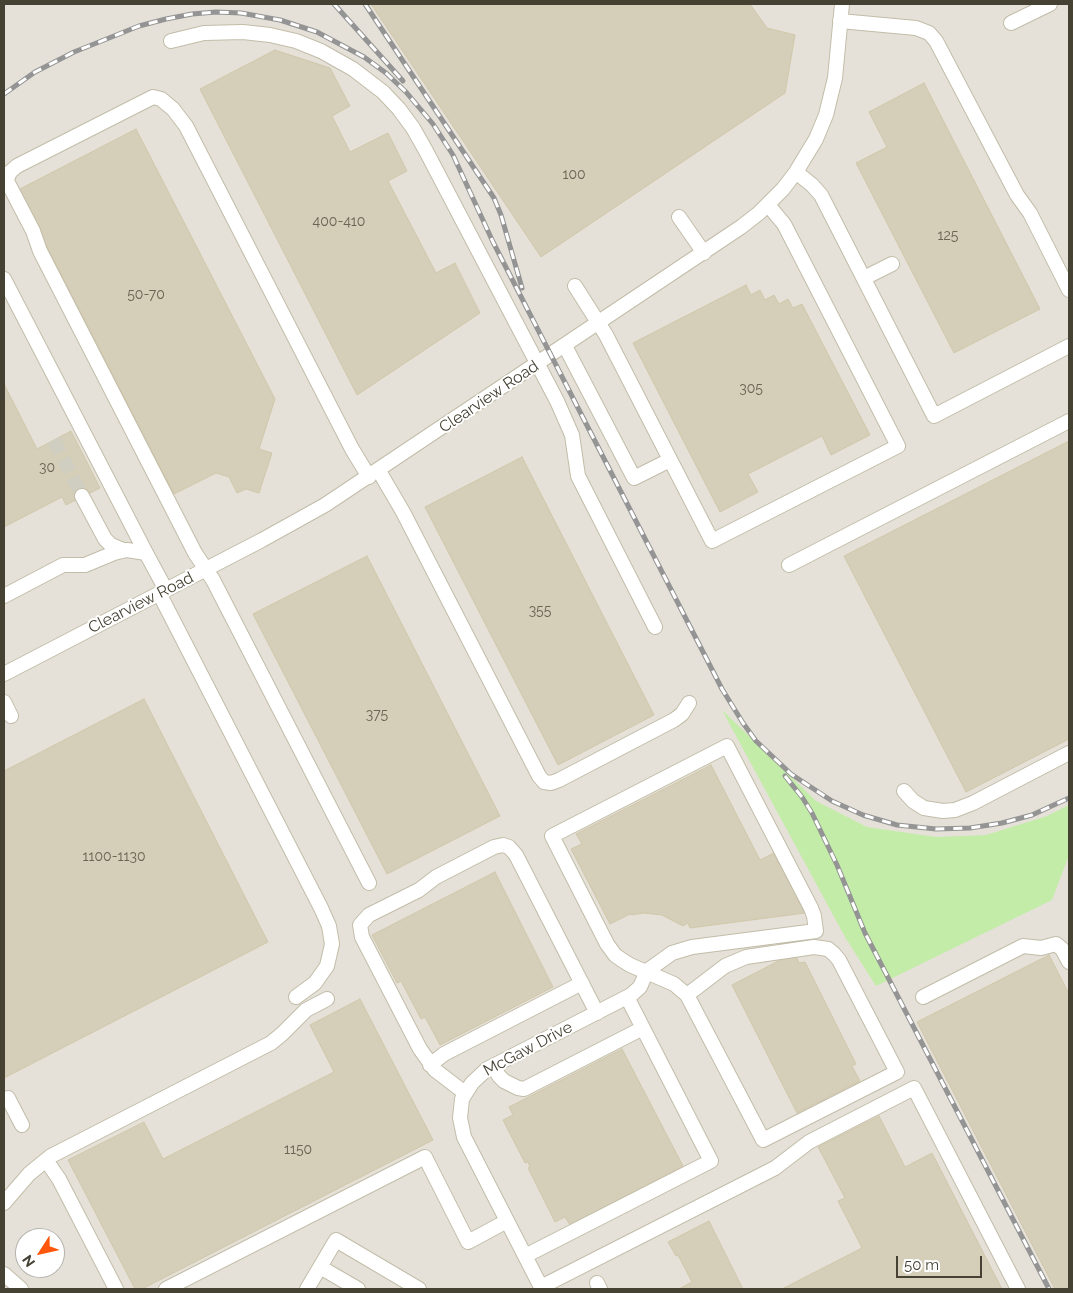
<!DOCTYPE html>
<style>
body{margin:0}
#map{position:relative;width:1073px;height:1293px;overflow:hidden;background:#f3f1e3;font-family:Raleway,sans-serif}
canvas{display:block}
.frame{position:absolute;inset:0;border:5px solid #454133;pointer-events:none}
.north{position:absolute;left:15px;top:1228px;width:50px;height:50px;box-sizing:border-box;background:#fff;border:1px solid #b5b3ad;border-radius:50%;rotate:235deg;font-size:14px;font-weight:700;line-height:20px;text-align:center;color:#454133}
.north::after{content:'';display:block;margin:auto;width:18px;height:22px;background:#ff560e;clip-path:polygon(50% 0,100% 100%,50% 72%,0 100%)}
.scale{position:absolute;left:896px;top:1256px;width:86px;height:22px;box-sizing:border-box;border:2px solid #454133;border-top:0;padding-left:6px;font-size:15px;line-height:18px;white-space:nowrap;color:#454133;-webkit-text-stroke:4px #fff;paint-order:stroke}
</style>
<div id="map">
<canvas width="1073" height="1293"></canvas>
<div class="frame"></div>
<div class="north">N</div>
<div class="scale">50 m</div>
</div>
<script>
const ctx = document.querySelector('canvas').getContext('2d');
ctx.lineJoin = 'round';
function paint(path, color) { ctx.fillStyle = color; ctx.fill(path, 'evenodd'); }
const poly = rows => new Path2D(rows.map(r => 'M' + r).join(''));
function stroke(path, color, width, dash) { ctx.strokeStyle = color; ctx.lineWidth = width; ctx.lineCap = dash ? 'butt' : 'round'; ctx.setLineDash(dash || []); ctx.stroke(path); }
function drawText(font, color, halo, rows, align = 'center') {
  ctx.font = font + ' Raleway,sans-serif'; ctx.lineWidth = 4; ctx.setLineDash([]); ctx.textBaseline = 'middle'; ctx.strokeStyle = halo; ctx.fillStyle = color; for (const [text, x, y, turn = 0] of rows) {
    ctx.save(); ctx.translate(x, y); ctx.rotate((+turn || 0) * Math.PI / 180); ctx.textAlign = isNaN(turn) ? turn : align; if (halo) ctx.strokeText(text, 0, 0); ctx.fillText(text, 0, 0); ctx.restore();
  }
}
const industrial = poly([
 [4,4,1069,4,1069,1289,4,1289],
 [25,1238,55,1238,55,1268,25,1268]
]);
const green = poly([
 [722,710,816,801,867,827,936,837,986,835,1047,816,1069,805,1069,855,1052,900,876,986,845,937]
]);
const building = poly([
 [371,4,750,4,767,28,795,35,785,93,541,257,371,4],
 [275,50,330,68,350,106,332,116,350,152,388,133,407,171,388,181,436,273,455,263,480,313,357,395,200,89,275,50],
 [924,83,1040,309,954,353,856,163,887,147,869,112,924,83],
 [136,129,275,399,259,449,272,453,259,493,246,489,237,493,229,477,216,473,174,494,18,190,136,129],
 [746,285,751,295,760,290,765,300,774,295,779,304,788,299,793,308,802,304,870,435,831,455,822,436,748,474,758,492,720,512,633,343,746,285],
 [4,384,37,449,71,431,100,488,66,505,62,497,4,527,4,384],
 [1069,441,1069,739,966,792,844,556,1069,441],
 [522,457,654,715,558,765,425,507,522,457],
 [367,556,500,816,387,874,253,614,367,556],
 [144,699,268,942,4,1078,4,771,144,699],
 [711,765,760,860,774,853,805,913,690,928,688,923,683,926,662,915,644,913,631,915,630,914,610,924,571,849,582,844,576,834,711,765],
 [495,872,553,987,440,1045,425,1017,421,1019,401,981,397,983,372,935,495,872],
 [1049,955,1069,994,1069,1289,1055,1289,917,1022,1049,955],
 [796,956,799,963,805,962,856,1064,852,1066,860,1081,797,1113,732,985,786,957,796,956],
 [360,999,433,1140,142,1289,135,1289,68,1160,144,1122,163,1159,334,1072,310,1025,360,999],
 [622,1049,683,1166,570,1225,565,1217,555,1222,528,1168,530,1167,528,1162,525,1163,503,1120,513,1115,509,1107,622,1049],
 [879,1116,905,1167,932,1153,1002,1289,782,1289,862,1248,838,1201,845,1198,818,1147,879,1116],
 [709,1221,743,1289,679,1289,692,1282,678,1255,676,1256,668,1242,709,1221]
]);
const minorTunnel = poly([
 [54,440,82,496]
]);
const minor = poly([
 [840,21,916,28,929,33,936,41,1017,195,1030,213,1069,290],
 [1011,23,1050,4],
 [171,41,204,33,243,32,270,35,296,41,321,51,353,69,383,92,399,109,413,128,426,151,557,401,572,435,578,476,655,627],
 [796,172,812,185,821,195,934,416,1069,346],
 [679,217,704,253],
 [864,278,892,264],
 [4,279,146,553],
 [575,286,606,335,712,541,898,446,784,224,768,205],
 [565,346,634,478,670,460],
 [379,471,403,512,539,776,544,782,551,783,559,780,674,720,682,714,689,703],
 [82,496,105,539,111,545,123,550],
 [789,565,1069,421],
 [159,593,321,908,329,926,332,944,327,966,315,983,296,997],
 [4,596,63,565,85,565,114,553,127,550,146,553,166,590],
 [4,674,262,540,325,505,741,227,759,213,783,189,796,172,816,139,826,115,835,78,842,4],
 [4,702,11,716],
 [904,791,913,801,924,808,943,811,955,810,973,803,1069,753],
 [369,883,213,580,195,553,40,251,33,231,8,183,7,179,10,172,17,166,153,97,161,99,173,109,186,126,352,449,369,477],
 [647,971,672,953,692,947,816,931,814,916,811,908,727,746,552,836,607,944,615,955,622,960,630,965,674,984,687,995,763,1140,897,1072,839,960,834,954,828,949,814,947,746,957,725,966,687,995],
 [923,997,1023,946,1041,948,1056,944,1062,949,1069,962],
 [430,1065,444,1054,582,983],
 [493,1066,499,1076,504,1081,518,1088,524,1089,643,1028],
 [465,1093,435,1070,420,1049,362,937,360,925,369,915,419,890,436,877,494,847,503,845,509,847,516,855,597,1013],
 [8,1098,22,1125],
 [46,1160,59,1179,116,1289],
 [4,1203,29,1174,51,1156,271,1043,282,1034,306,1010,327,999],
 [525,1256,711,1161,627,997],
 [320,1267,358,1289],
 [4,1274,21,1289],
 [597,1283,600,1289],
 [541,1287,775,1168,809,1142,914,1088,1018,1289],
 [166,1289,425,1157,468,1242,507,1221],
 [307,1289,336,1240,419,1289],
 [542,1289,464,1137,460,1118,462,1099,472,1083,487,1069,631,995,640,987,647,971]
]);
const rail = poly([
 [334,4,403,81],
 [365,4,494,198,501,215,522,288],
 [4,94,35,72,74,52,139,26,166,19,192,14,216,12,241,13,280,20,317,32,364,57,386,73,406,92,433,124,453,155,493,242,722,689,743,723,756,741,791,774,832,801,863,815,897,825,936,829,970,828,1002,823,1032,815,1069,798],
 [785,776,802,797,812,813,837,865,865,933,1049,1289]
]);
const numberNames = [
 ["100",574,175],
 ["400-410",339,222],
 ["125",948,236],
 ["50-70",146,295],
 ["305",751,389],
 ["30",47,468],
 ["355",540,611],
 ["375",377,715],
 ["1100-1130",114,857],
 ["1150",298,1150]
];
const streetNames = [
 ["Clearview Road",489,397,-34],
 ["Clearview Road",141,603,-27],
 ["McGaw Drive",528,1049,-28]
];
paint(industrial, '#e5e1d8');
paint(green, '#c3eca8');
paint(building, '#d5ceb8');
stroke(building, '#d1c8aa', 1);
stroke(minorTunnel, '#d0cec0', 14, [14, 7]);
stroke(minor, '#c2bda8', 16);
stroke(minor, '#fff', 14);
stroke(rail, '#949494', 5);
stroke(rail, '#fff', 3, [9]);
drawText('14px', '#696454', null, numberNames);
drawText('16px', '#454133', '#fff', streetNames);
</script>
